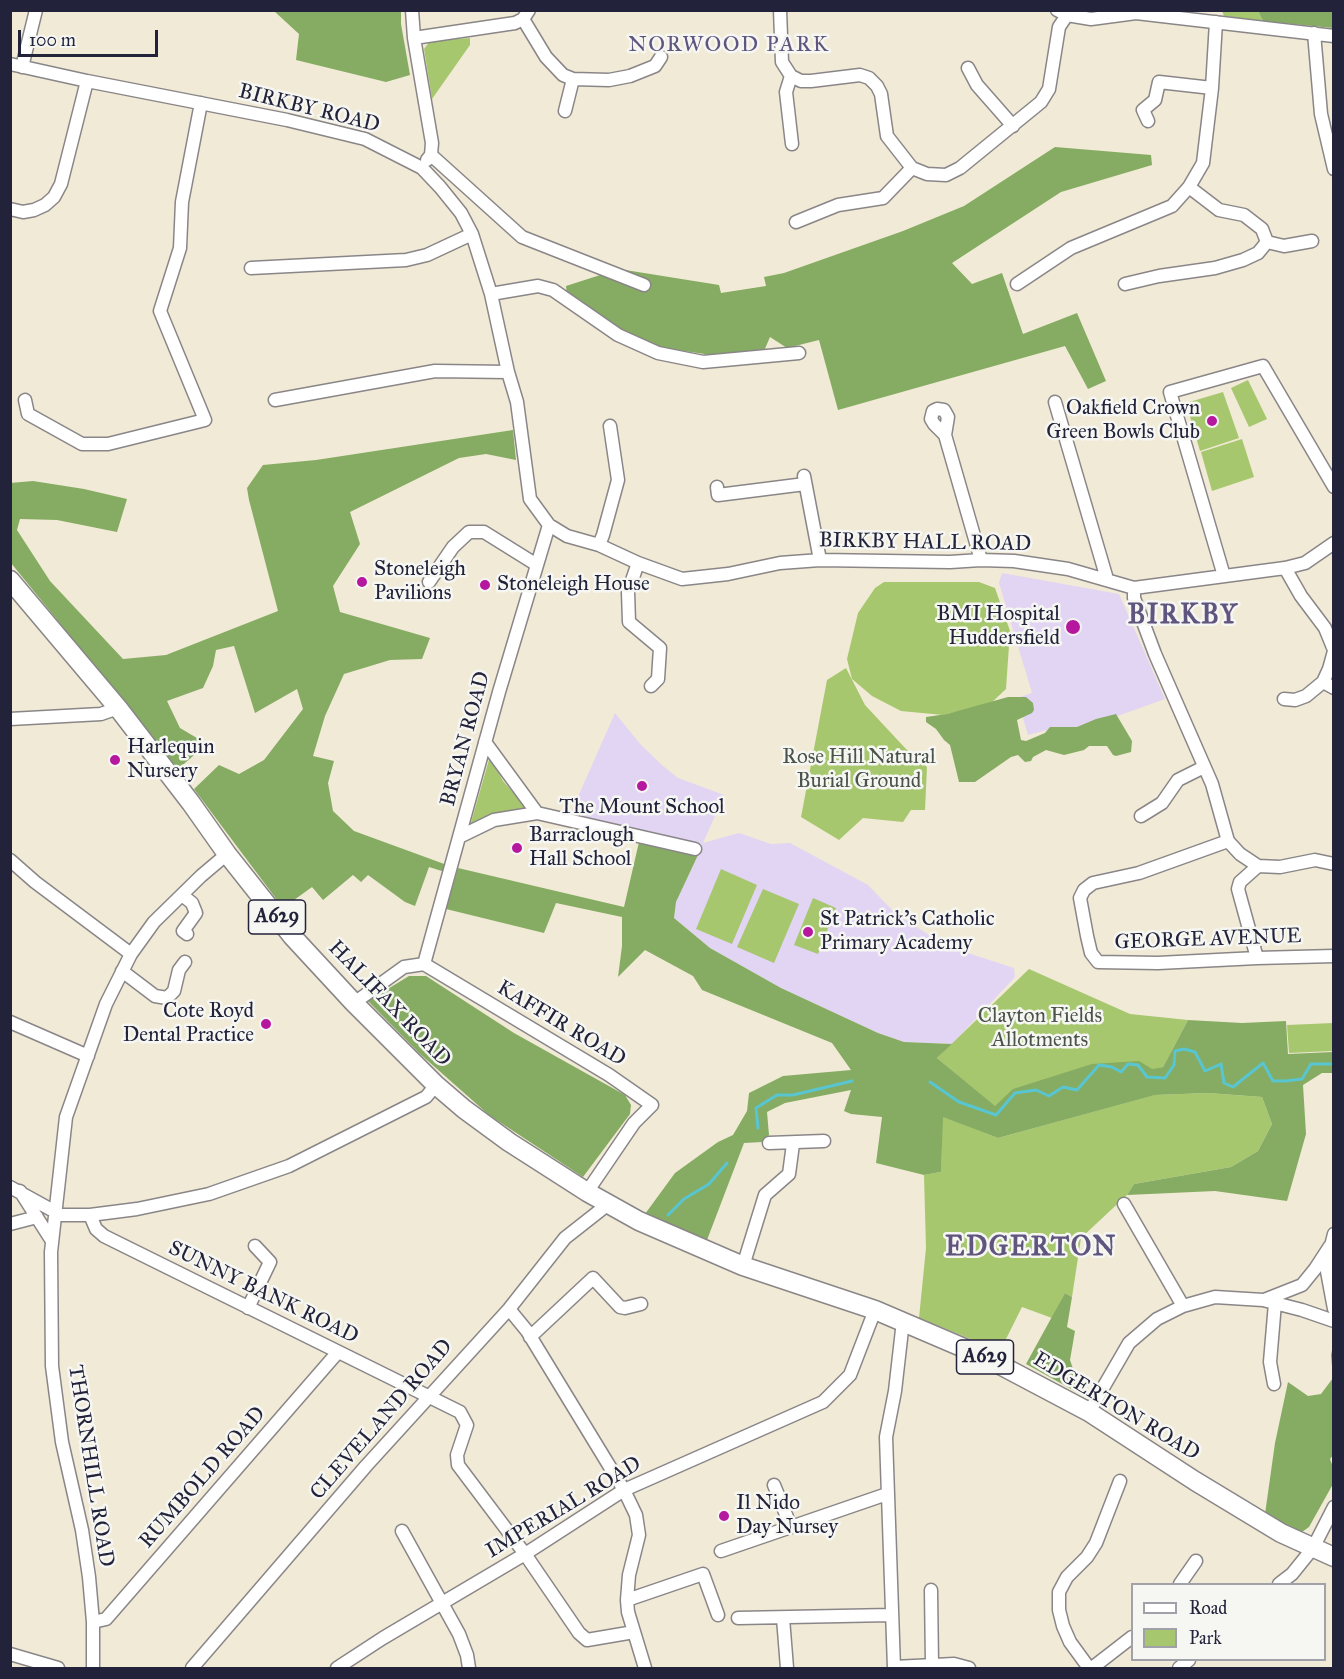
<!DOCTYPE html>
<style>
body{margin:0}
#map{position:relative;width:1344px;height:1679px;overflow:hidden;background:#f1ead6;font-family:"IM FELL Great Primer",serif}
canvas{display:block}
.frame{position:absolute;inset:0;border:12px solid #22223b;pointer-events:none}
.legend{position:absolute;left:1131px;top:1583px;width:195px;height:78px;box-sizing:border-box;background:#f6f6f2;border:2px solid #a1a1a9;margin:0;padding:8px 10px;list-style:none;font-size:18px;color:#22223b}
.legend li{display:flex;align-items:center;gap:12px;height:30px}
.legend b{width:30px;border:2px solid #a1a1a9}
.scale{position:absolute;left:18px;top:30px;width:140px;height:27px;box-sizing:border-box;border:3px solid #22223b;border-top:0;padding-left:8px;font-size:18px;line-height:21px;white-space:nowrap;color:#22223b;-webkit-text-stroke:4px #f6f6f2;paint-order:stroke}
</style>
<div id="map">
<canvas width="1344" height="1679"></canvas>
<div class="frame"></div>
<ul class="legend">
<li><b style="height:8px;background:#fff"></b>Road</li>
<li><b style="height:16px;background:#a7c76f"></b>Park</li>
</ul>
<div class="scale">100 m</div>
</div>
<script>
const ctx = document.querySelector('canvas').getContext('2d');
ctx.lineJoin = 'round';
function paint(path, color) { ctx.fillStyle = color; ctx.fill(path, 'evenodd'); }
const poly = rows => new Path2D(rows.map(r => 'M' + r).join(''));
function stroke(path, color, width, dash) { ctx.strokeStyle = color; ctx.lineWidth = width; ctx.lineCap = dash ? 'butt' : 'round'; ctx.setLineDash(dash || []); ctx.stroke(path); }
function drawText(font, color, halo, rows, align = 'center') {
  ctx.font = font + ' "IM FELL Great Primer",serif'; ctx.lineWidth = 5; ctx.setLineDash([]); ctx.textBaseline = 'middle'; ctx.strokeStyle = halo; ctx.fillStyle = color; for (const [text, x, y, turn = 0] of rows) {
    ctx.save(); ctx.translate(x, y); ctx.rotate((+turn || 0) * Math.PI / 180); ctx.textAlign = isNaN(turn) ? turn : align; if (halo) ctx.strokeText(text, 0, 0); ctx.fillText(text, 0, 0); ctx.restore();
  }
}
const built = poly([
 [1002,573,1119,594,1165,699,1059,737,1054,728,1028,735,1017,698,1032,693,999,583],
 [615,713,641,745,663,766,678,778,724,795,703,843,739,833,771,844,790,843,868,885,895,913,946,946,1014,968,1015,977,952,1044,904,1042,878,1033,781,988,710,948,674,918,676,902,698,855,702,844,570,815]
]);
const green = poly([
 [1222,11,1258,11,1263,21,1224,16],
 [470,38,470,45,432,99,424,49,430,41],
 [1248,380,1267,419,1249,427,1231,388],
 [1223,392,1239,438,1200,451,1186,403],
 [1242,439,1254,477,1212,491,1201,452],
 [884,582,979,582,995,588,1010,631,1006,689,990,704,943,715,901,711,872,696,852,679,847,659,858,613,875,588],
 [846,668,865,705,906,749,927,767,925,810,911,810,903,822,863,818,839,840,801,817,827,680],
 [490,756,503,781,528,809,470,826],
 [721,869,757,885,732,944,696,929],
 [763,889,799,904,774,963,737,947],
 [813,898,836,908,818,954,794,945],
 [1029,969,1130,1014,1188,1020,1163,1067,995,1107,937,1058],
 [1333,1023,1333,1051,1289,1053,1287,1025],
 [1208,1093,1262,1097,1272,1124,1258,1151,1231,1167,1134,1184,1127,1195,1081,1238,1072,1297,1065,1293,1052,1318,1022,1307,1000,1351,919,1318,926,1248,924,1175,941,1172,942,1116,998,1138,1154,1095]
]);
const forest = poly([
 [274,11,401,11,401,24,410,75,386,82,296,60,299,34],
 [1258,11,1333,11,1333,28,1263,21],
 [1055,147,1151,155,1152,165,1061,192,952,263,972,284,1002,273,1023,334,1077,313,1106,381,1088,389,1065,346,838,410,819,340,787,348,770,337,764,351,718,356,657,347,618,331,567,296,566,286,619,269,719,285,721,293,766,286,764,277,784,273,903,231,964,206],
 [513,430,516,460,486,454,459,458,350,512,360,544,333,586,340,612,430,638,422,659,390,660,344,674,325,716,313,756,334,761,328,783,333,811,354,831,447,865,445,872,429,867,415,906,405,902,368,875,361,882,353,875,323,900,312,887,283,908,194,789,219,765,239,774,264,760,303,709,297,689,255,713,234,646,216,650,213,666,203,688,167,701,180,728,207,744,178,769,11,563,10,483,33,481,84,489,127,499,117,532,57,520,20,519,17,530,50,581,123,659,166,655,278,611,249,500,247,488,263,465,316,460],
 [1008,697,1026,697,1033,703,1034,710,1032,713,1017,720,1021,740,1026,741,1045,733,1050,727,1077,727,1096,719,1116,714,1132,741,1131,752,1116,756,1113,755,1107,746,1089,746,1084,750,1064,755,1046,750,1033,757,1031,761,1025,762,1018,755,1011,757,975,782,959,782,950,745,944,740,936,729,926,722,926,717,947,714],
 [639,842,698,855,676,902,674,918,710,948,781,988,878,1033,904,1042,952,1044,937,1058,995,1106,1013,1089,1092,1064,1139,1061,1152,1069,1163,1067,1188,1020,1242,1023,1286,1021,1288,1054,1333,1052,1333,1073,1322,1073,1303,1085,1306,1134,1287,1201,1215,1191,1127,1195,1134,1184,1231,1167,1258,1151,1272,1124,1262,1097,1208,1093,1155,1095,998,1138,943,1117,941,1172,924,1175,876,1163,882,1117,851,1114,844,1111,851,1090,785,1103,767,1112,769,1135,762,1142,744,1143,707,1240,645,1214,675,1173,718,1142,733,1135,747,1111,749,1093,783,1076,851,1070,832,1043,702,990,693,976,645,950,618,977,622,946,622,917,556,903,544,933,446,909,458,868,624,907],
 [409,976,426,976,514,1033,625,1095,631,1105,630,1114,583,1177,489,1115,419,1053,368,1001],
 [1065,1293,1072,1297,1067,1327,1075,1331,1070,1360,1082,1395,1026,1364],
 [1333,1345,1334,1454,1330,1459,1333,1467,1333,1484,1309,1527,1302,1532,1265,1514,1275,1443,1288,1382,1308,1396,1321,1394,1333,1378,1331,1355]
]);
const stream = poly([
 [930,1082,959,1102,996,1115,1015,1093,1036,1090,1049,1096,1063,1087,1077,1090,1099,1065,1112,1067,1121,1072,1128,1064,1138,1065,1147,1077,1165,1078,1174,1065,1175,1051,1184,1049,1195,1052,1205,1071,1221,1064,1224,1083,1233,1087,1263,1063,1273,1081,1285,1081,1302,1079,1311,1064,1334,1064],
 [758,1128,756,1108,777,1095,793,1095,852,1081],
 [668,1215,684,1199,709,1184,727,1163]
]);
const minor = poly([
 [412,10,414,38,432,143,431,155,427,160],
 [780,10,782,62,791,76,801,81,811,81,860,75,869,78,877,86,881,94,887,136,912,168,927,174,946,175,960,168,1041,102,1049,89,1059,27,1067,15],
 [1057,10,1067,15,1091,19,1136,13,1334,36],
 [523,19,546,57,563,75,573,79,609,80,630,76,655,66,661,57],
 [1314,33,1321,114,1334,169],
 [414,38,515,23,523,19,529,10],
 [10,64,87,81,287,120,365,139,422,168,440,187,461,213,472,234,491,294,508,372,517,402,530,499,549,525,567,536,599,545,638,563,682,579,728,574,780,563,820,560,950,562,981,560,1014,561,1068,569,1134,588,1285,568,1305,563,1334,543],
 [22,67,36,10],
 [968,68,977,85,1013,126],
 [791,76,786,92,792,144],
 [565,111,573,79],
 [1148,121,1143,110,1155,100,1159,82,1212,88],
 [431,155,522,237,644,285],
 [10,209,23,212,34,210,45,205,54,197,61,184,87,81],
 [796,222,838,205,883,198,912,168],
 [1267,242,1284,246,1312,241],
 [251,268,406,260,427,255,472,234],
 [1017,284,1071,248,1172,206,1189,187,1203,163,1212,88,1216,22],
 [1125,284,1159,276,1215,268,1243,260,1258,253,1267,242,1262,229,1244,215,1219,210,1189,187],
 [491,294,538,286,553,290,618,335,658,353,703,362,799,353],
 [25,400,28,414,82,444,108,444,205,420,160,311,180,248,182,202,201,103],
 [275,400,435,371,508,372],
 [1055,402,1107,579],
 [945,435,948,417,944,410,937,409,933,411,931,419,934,424,945,435,981,560],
 [804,476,820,560],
 [717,487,718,495,805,484],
 [599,545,603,535,618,480,610,426],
 [638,563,628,592,629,622,660,648,658,679,651,686],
 [1285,568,1301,596,1325,628,1334,650],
 [1224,576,1170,392,1263,366,1334,487],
 [429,582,453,547,469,532,484,532,537,565],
 [1134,588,1134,598,1155,654,1212,784,1228,841,1240,854,1258,866,1280,867,1315,860,1334,864],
 [1323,682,1334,688],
 [1284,699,1295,700,1306,696,1323,682,1329,669,1334,651],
 [10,719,101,714,118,708],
 [485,742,537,813],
 [1141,816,1162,803,1178,780,1204,767],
 [459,837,494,820,537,813,695,849],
 [1228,841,1139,873,1093,883,1084,890,1080,898,1087,936,1091,953,1098,962,1158,963,1257,958,1334,956],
 [10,860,35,882,131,954],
 [182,895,192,903,196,913,183,931,187,934],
 [1257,958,1238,889,1240,882,1258,866],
 [424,964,499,692,549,525],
 [122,971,155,996,167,998,174,991,179,970,185,962],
 [354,1003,404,967,424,964,609,1075,652,1105,634,1123,587,1192],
 [10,1022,88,1056],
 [769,1143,824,1141],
 [10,1187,50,1209,55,1210],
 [20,1191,52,1241],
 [1124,1204,1183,1306],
 [55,1215,90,1215,137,1209,209,1194,289,1166,426,1097,436,1085],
 [90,1215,96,1229,104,1236,460,1412,467,1425,457,1455,458,1465,525,1554,579,1633,587,1640,634,1632],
 [10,1224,37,1217],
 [1334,1234,1326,1266,1334,1309],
 [743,1266,765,1195,789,1174,793,1144],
 [1264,1300,1302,1285,1315,1269,1330,1246],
 [248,1308,270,1262,255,1246],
 [509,1309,527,1331,624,1490,636,1515,639,1535,629,1575,627,1600,628,1612,645,1668],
 [530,1337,593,1278,620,1307,625,1308,641,1304],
 [1274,1384,1270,1362,1275,1303],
 [1089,1412,1129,1343,1157,1319,1183,1306,1215,1297,1263,1300,1302,1310,1334,1321],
 [774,1485,791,1527],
 [402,1531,459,1634,467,1655,469,1668],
 [721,1551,887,1494],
 [1180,1584,1196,1561],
 [1279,1584,1292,1574,1313,1548,1334,1507],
 [931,1590,932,1665],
 [627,1600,703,1574,718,1615],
 [738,1618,891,1615],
 [783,1618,787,1668],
 [93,1622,106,1619,338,1352],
 [10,1654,58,1668],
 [894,1667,954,1664,969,1668],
 [93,1668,93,1622,89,1577,82,1530,62,1442,52,1366,51,1252,66,1117,106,1004,131,954,154,922,201,876,227,854],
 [192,1668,366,1466,509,1309,565,1238,607,1205],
 [337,1668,383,1638,525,1554,624,1490,823,1402,850,1375,875,1310],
 [894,1668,886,1437,895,1391,903,1321],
 [1089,1668,1070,1642,1063,1626,1059,1610,1059,1592,1067,1577,1087,1557,1096,1543,1120,1481],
 [1092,1668,1132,1637],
 [1179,1668,1189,1660]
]);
const highway = poly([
 [10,580,118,708,191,803,227,854,292,936,354,1003,436,1085,464,1109,509,1142,587,1192,639,1221,743,1266,875,1310,985,1357,1089,1412,1195,1481,1281,1533,1334,1557]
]);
const markers = [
 [1212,421,6,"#b5179e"],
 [362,582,6,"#b5179e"],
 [485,585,6,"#b5179e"],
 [1073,627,8,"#b5179e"],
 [115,760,6,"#b5179e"],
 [642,786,6,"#b5179e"],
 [517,848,6,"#b5179e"],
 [808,932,6,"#b5179e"],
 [266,1024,6,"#b5179e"],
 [724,1516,6,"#b5179e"]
];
const shields = [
 [277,917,57],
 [985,1357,57]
];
const shieldNames = [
 ["A629",277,917],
 ["A629",985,1357]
];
const streetNames = [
 ["BIRKBY ROAD",309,109,14],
 ["BIRKBY HALL ROAD",925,543,1],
 ["BRYAN ROAD",466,739,-75],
 ["GEORGE AVENUE",1208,940,-2],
 ["HALIFAX ROAD",389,1004,46],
 ["KAFFIR ROAD",561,1024,31],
 ["SUNNY BANK ROAD",263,1293,26],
 ["EDGERTON ROAD",1116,1407,31],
 ["CLEVELAND ROAD",382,1420,-49],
 ["THORNHILL ROAD",90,1466,81],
 ["RUMBOLD ROAD",203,1478,-49],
 ["IMPERIAL ROAD",564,1508,-31]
];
const poiNames = [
 ["Oakfield Crown",1200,409,"right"],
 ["Green Bowls Club",1200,433,"right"],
 ["Stoneleigh",374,570],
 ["Pavilions",374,594],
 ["Stoneleigh House",497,585],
 ["BMI Hospital",1060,615,"right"],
 ["Huddersfield",1060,639,"right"],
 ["Harlequin",127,748],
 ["Nursery",127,772],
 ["The Mount School",642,808,"center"],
 ["Barraclough",529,836],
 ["Hall School",529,860],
 ["St Patrick's Catholic",820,920],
 ["Primary Academy",820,944],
 ["Cote Royd",254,1012,"right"],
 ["Dental Practice",254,1036,"right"],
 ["Il Nido",736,1504],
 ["Day Nursey",736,1528]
];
const parkNames = [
 ["Rose Hill Natural",859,758],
 ["Burial Ground",859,782],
 ["Clayton Fields",1040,1017],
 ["Allotments",1040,1041]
];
const neighbourhoodNames = [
 ["NORWOOD PARK",729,46]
];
const districtNames = [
 ["BIRKBY",1183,616],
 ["EDGERTON",1031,1248]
];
paint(built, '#e2d4f3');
paint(green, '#a7c76f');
paint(forest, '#85ac62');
stroke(stream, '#59c5d1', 3);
stroke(minor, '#8a8688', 15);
stroke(highway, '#8a8688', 21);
stroke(minor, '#fff', 12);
stroke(highway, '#fff', 18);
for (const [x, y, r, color] of markers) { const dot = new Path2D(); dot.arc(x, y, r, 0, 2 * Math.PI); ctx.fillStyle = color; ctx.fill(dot); stroke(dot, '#f6f6f2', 2); }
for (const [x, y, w] of shields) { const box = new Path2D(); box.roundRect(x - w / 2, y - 17, w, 34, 4.5); ctx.fillStyle = '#f6f6f2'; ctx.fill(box); stroke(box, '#22223b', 1.5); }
drawText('bold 20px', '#22223b', null, shieldNames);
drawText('21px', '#22223b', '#f6f6f2', streetNames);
drawText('21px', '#22223b', '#f6f6f2', poiNames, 'left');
drawText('21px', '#4a544b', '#f6f6f2', parkNames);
ctx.letterSpacing = '1.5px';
drawText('22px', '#5f557f', '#f6f6f2', neighbourhoodNames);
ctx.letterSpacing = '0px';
ctx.letterSpacing = '1.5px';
drawText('bold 27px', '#5f557f', '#f6f6f2', districtNames);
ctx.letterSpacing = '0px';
</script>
